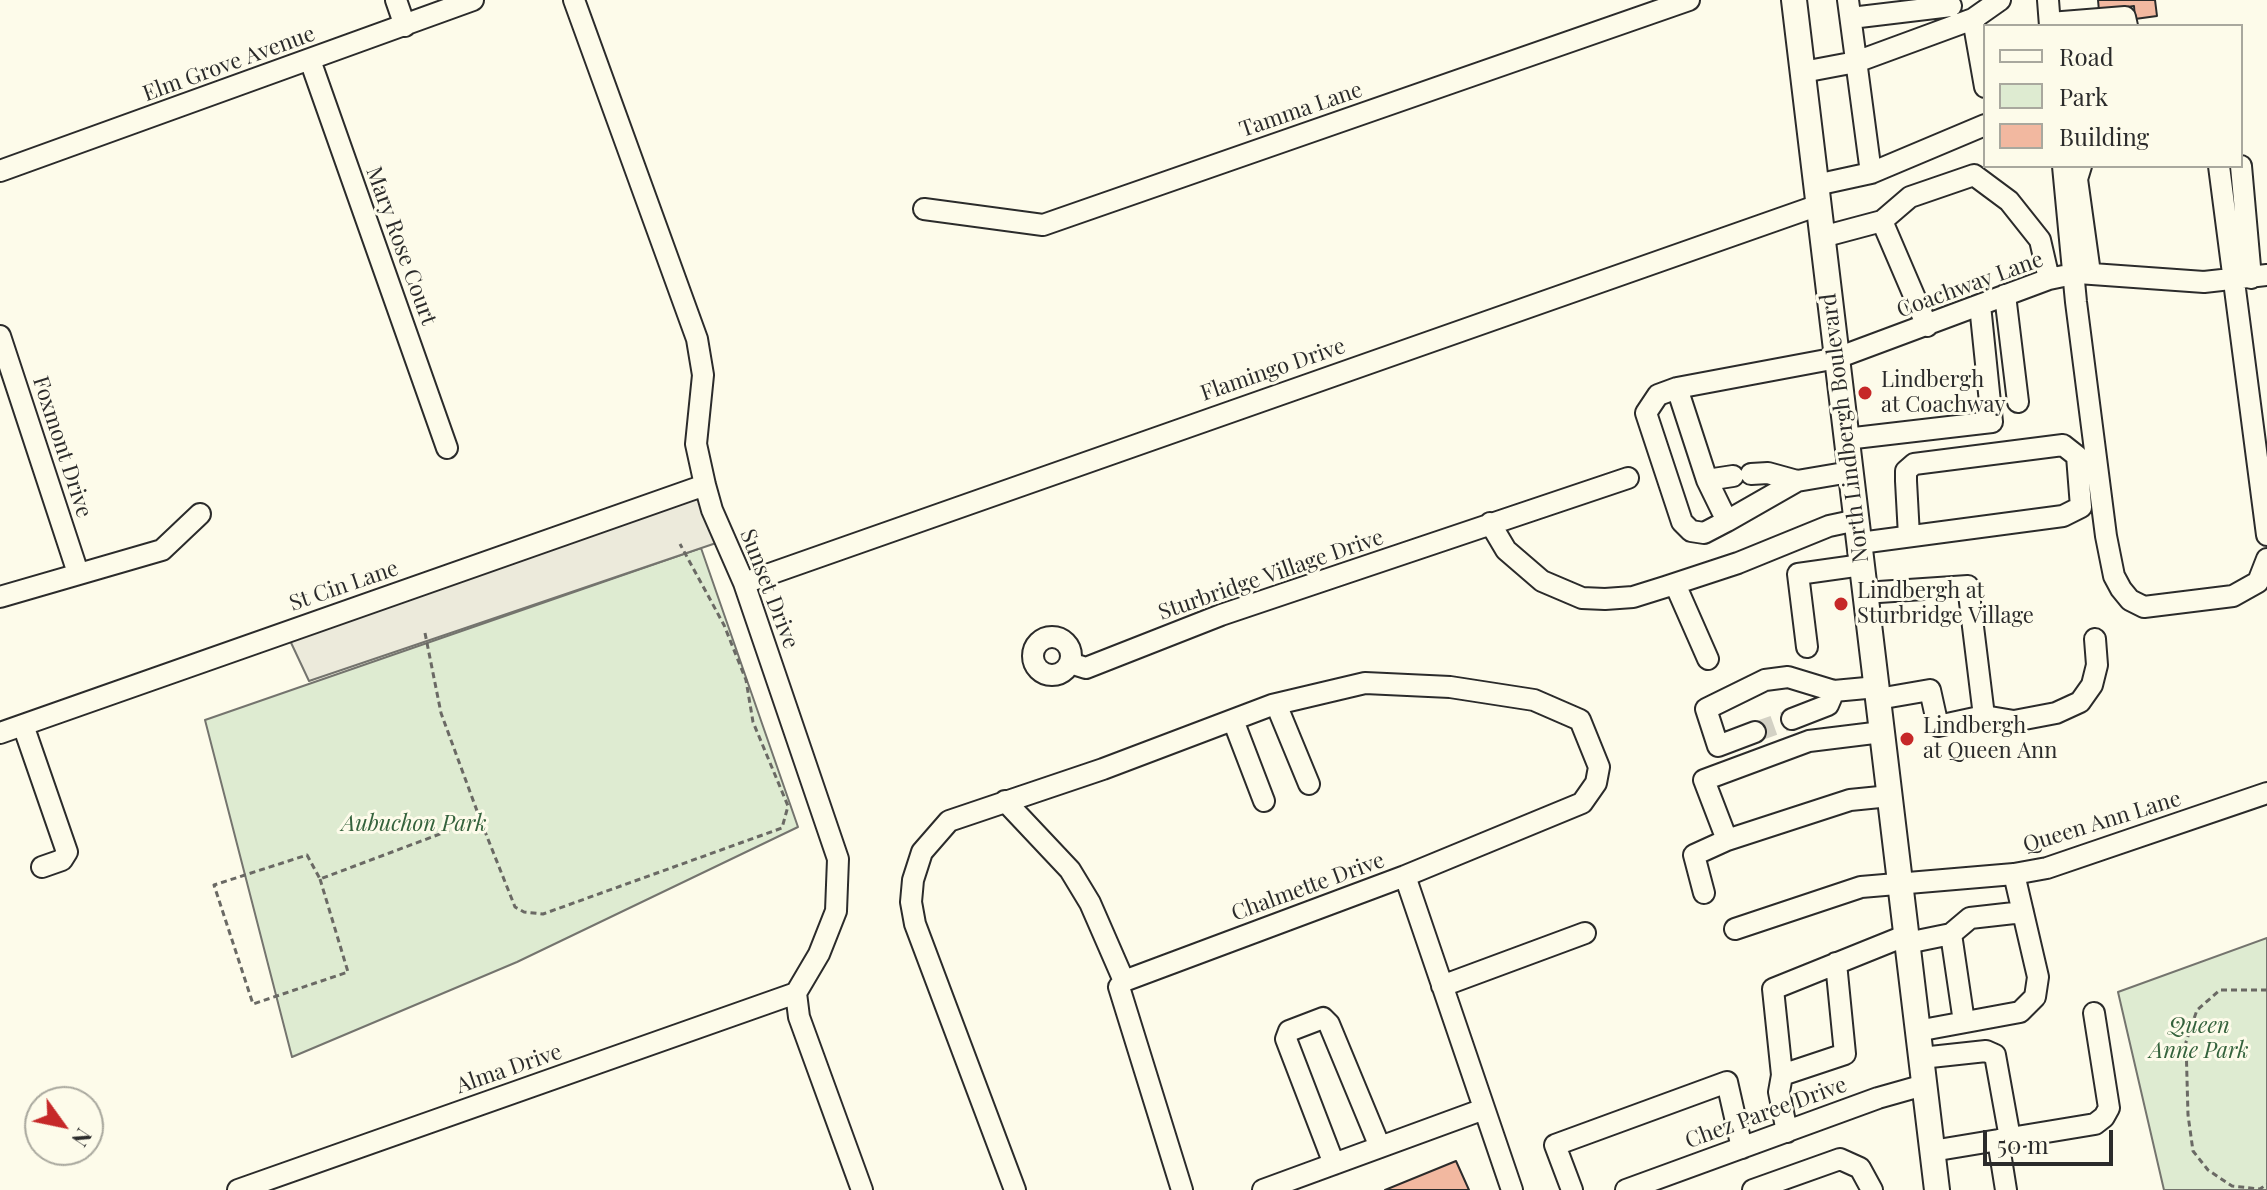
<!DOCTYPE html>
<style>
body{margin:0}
#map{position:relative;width:2267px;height:1190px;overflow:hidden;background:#fdfbea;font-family:"Playfair Display",serif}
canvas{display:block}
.legend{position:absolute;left:1983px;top:24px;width:260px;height:144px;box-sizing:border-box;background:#fdfbea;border:2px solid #a9a89e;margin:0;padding:10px 14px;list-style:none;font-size:24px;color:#2b2b2b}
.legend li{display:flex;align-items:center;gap:16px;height:40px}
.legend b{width:40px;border:2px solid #a9a89e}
.north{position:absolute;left:24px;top:1086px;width:80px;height:80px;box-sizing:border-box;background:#fdfbea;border:2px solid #a9a89e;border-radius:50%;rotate:123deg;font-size:22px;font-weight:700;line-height:32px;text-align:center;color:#2b2b2b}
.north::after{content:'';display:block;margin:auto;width:28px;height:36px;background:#c62828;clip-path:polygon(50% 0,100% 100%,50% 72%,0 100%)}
.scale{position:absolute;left:1983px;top:1130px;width:130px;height:36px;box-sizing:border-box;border:4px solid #2b2b2b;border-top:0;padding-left:10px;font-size:24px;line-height:28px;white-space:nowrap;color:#2b2b2b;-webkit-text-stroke:6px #fdfbea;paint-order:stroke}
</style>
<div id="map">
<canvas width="2267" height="1190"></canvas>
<ul class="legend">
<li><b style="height:10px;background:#fdfbea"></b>Road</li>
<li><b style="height:22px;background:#deebd1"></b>Park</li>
<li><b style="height:22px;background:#f2b8a0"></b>Building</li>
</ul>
<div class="north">N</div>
<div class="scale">50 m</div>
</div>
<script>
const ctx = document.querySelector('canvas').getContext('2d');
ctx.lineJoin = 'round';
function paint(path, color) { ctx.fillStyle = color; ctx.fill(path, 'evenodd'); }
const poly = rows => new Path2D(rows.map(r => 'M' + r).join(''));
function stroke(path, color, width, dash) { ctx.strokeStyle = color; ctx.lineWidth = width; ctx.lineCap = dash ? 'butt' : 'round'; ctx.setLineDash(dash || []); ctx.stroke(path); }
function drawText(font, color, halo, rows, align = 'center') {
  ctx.font = font + ' "Playfair Display",serif'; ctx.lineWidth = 6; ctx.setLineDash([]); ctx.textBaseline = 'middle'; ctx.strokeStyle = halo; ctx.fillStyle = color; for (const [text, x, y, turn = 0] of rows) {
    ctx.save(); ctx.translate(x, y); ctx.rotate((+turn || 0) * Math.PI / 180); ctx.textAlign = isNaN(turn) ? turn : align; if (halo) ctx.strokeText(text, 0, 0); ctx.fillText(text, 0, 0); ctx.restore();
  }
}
const green = poly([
 [701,548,798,827,517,962,292,1057,205,720,701,548],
 [2267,938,2267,1190,2164,1190,2118,992,2267,938]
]);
const parking = poly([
 [705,485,725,540,309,681,286,632,705,485]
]);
const building = poly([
 [2098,0,2155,0,2157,16,2135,19,2134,6,2099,11,2098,0],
 [1456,1161,1469,1190,1385,1190,1456,1161]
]);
const minorTunnel = poly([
 [1755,732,1792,719]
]);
const path = poly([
 [425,633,441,713,480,819],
 [320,879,348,972,253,1004,214,885,307,855,320,879,480,819,515,907,524,912,543,914,782,828,788,806,753,722,746,680,724,625,680,544],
 [2267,990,2220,990,2197,1010,2186,1042,2188,1115,2193,1151,2208,1170,2232,1186,2260,1189,2267,1184]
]);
const minor = poly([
 [396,0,405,26],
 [574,0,697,339,703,375,696,444,705,485,712,510,744,583,838,859,836,911,819,954,796,993,799,1017,862,1190],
 [2048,0,2050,26],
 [1851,18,1951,6],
 [2050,23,2125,17,2127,26],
 [310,60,447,448],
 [1803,72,1856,62,1973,19],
 [1985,87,1973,19,2000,0],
 [2063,166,2076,302,2106,536,2114,576,2121,589,2130,600,2144,607,2233,596,2258,582,2267,559],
 [2081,166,2077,179,2090,273],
 [2219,166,2267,535],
 [2241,166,2251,278],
 [0,171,473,0],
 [1871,173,1985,125],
 [1816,185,1871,173,1848,0],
 [924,209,1043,225,1689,0],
 [1882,221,1927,326],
 [1822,237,1882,221,1910,197,1974,175,2009,201,2040,240,2049,279],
 [2005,295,2018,402],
 [0,336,78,573],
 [1677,388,1658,395,1646,413,1682,522,1691,531,1704,533,1727,521],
 [1846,439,1992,422,1980,305],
 [1850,472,1797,481,1727,521,1707,480,1677,388,1837,358,2049,279,2078,273,2204,282,2267,275],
 [1751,474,1768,473,1797,481],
 [1707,480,1733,476],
 [1490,523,1506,550,1542,581,1582,598,1605,599,1633,597,1665,587,1738,563,1829,526,1857,520],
 [1860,543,2063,516,2081,507,2077,456,2063,445,1914,464,1906,471,1906,481,1909,536],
 [744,583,1819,205],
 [1675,584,1708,659],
 [1864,593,1968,586,1984,716,1938,726,1930,690,1878,699],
 [0,597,162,550,200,514],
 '1033 656a19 19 0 1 1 38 0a19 19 0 1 1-38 0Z',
 [1807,647,1798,574,1862,565],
 [1070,663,1086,668,1221,615,1628,478],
 [1276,704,1309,784],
 [1984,716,2014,721,2056,713,2080,702,2092,685,2097,665,2095,639],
 [1792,719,1828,705,1834,691],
 [1233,720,1264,801],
 [23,725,67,852,62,860,42,867],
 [1755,732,1718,746,1706,709,1765,680,1788,677,1834,691,1877,687],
 [1882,732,1809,741,1704,780,1727,840,1850,800,1890,796],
 [0,733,705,485],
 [1005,801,1070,870,1090,903,1124,981],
 [1704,893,1694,855,1727,840],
 [1735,929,1861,887,2014,874,2047,868,2267,793],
 [1951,934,1964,1022],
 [1907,943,1951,934,1970,918,2023,912],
 [1442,986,1585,933],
 [1917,1031,2020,1012,2035,997,2038,977,2014,874],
 [1921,1058,1986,1051,1995,1055,2010,1138],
 [1782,1075,1845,1054,1836,963],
 [1787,1132,1779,1092,1782,1075,1773,989,1907,935],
 [1998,1140,2006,1190],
 [1932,1151,2095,1124,2104,1117,2109,1108,2094,1013],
 [1334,1164,1286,1039,1289,1031,1323,1018,1329,1024,1380,1147],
 [238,1190,796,993],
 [1015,1190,915,924,911,902,913,880,922,852,949,821,1103,769,1272,705,1365,683,1450,687,1534,700,1580,720,1599,767,1596,783,1582,803,1405,876],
 [1182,1190,1119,987,1124,981,1405,876,1512,1190],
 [1263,1190,1484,1109],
 [1572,1190,1555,1145,1727,1082,1742,1148],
 [1626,1190,1878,1098,1924,1085],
 [1753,1190,1840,1159,1860,1168,1872,1190]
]);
const major = poly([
 [1794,0,1937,1190]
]);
const markers = [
 [1865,393,8,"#c62828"],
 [1841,604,8,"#c62828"],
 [1907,739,8,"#c62828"]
];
const streetNames = [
 ["Elm Grove Avenue",229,64,-20],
 ["Tamma Lane",1301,110,-19],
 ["Mary Rose Court",401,246,70],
 ["Coachway Lane",1970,285,-20],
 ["Flamingo Drive",1273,370,-19],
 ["North Lindbergh Boulevard",1845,428,-97],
 ["Foxmont Drive",62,447,72],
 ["Sturbridge Village Drive",1271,575,-19],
 ["St Cin Lane",344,586,-19],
 ["Sunset Drive",769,589,69],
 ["Queen Ann Lane",2102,822,-17],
 ["Chalmette Drive",1308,887,-20],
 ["Alma Drive",509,1069,-19],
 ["Chez Paree Drive",1766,1113,-20]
];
const poiNames = [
 ["Lindbergh",1881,380],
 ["at Coachway",1881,405],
 ["Lindbergh at",1857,591],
 ["Sturbridge Village",1857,616],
 ["Lindbergh",1923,726],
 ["at Queen Ann",1923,751]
];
const parkNames = [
 ["Aubuchon Park",414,824],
 ["Queen",2199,1026],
 ["Anne Park",2199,1051]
];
paint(green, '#deebd1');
stroke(green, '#74746e', 2);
paint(parking, '#eceadb');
stroke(parking, '#74746e', 2);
paint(building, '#f2b8a0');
stroke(building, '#2b2b2b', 2);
stroke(minorTunnel, '#d3d1c4', 20, [20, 10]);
stroke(minor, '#2b2b2b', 24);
stroke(major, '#2b2b2b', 28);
stroke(path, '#6a6964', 3, [6, 4]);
stroke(minor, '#fdfbea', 20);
stroke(major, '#fdfbea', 24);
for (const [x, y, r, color] of markers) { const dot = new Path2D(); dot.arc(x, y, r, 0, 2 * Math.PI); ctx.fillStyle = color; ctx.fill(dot); stroke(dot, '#fdfbea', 3); }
drawText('22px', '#2b2b2b', '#fdfbea', streetNames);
drawText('22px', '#2b2b2b', '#fdfbea', poiNames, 'left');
drawText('italic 22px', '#34623c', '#fdfbea', parkNames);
</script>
